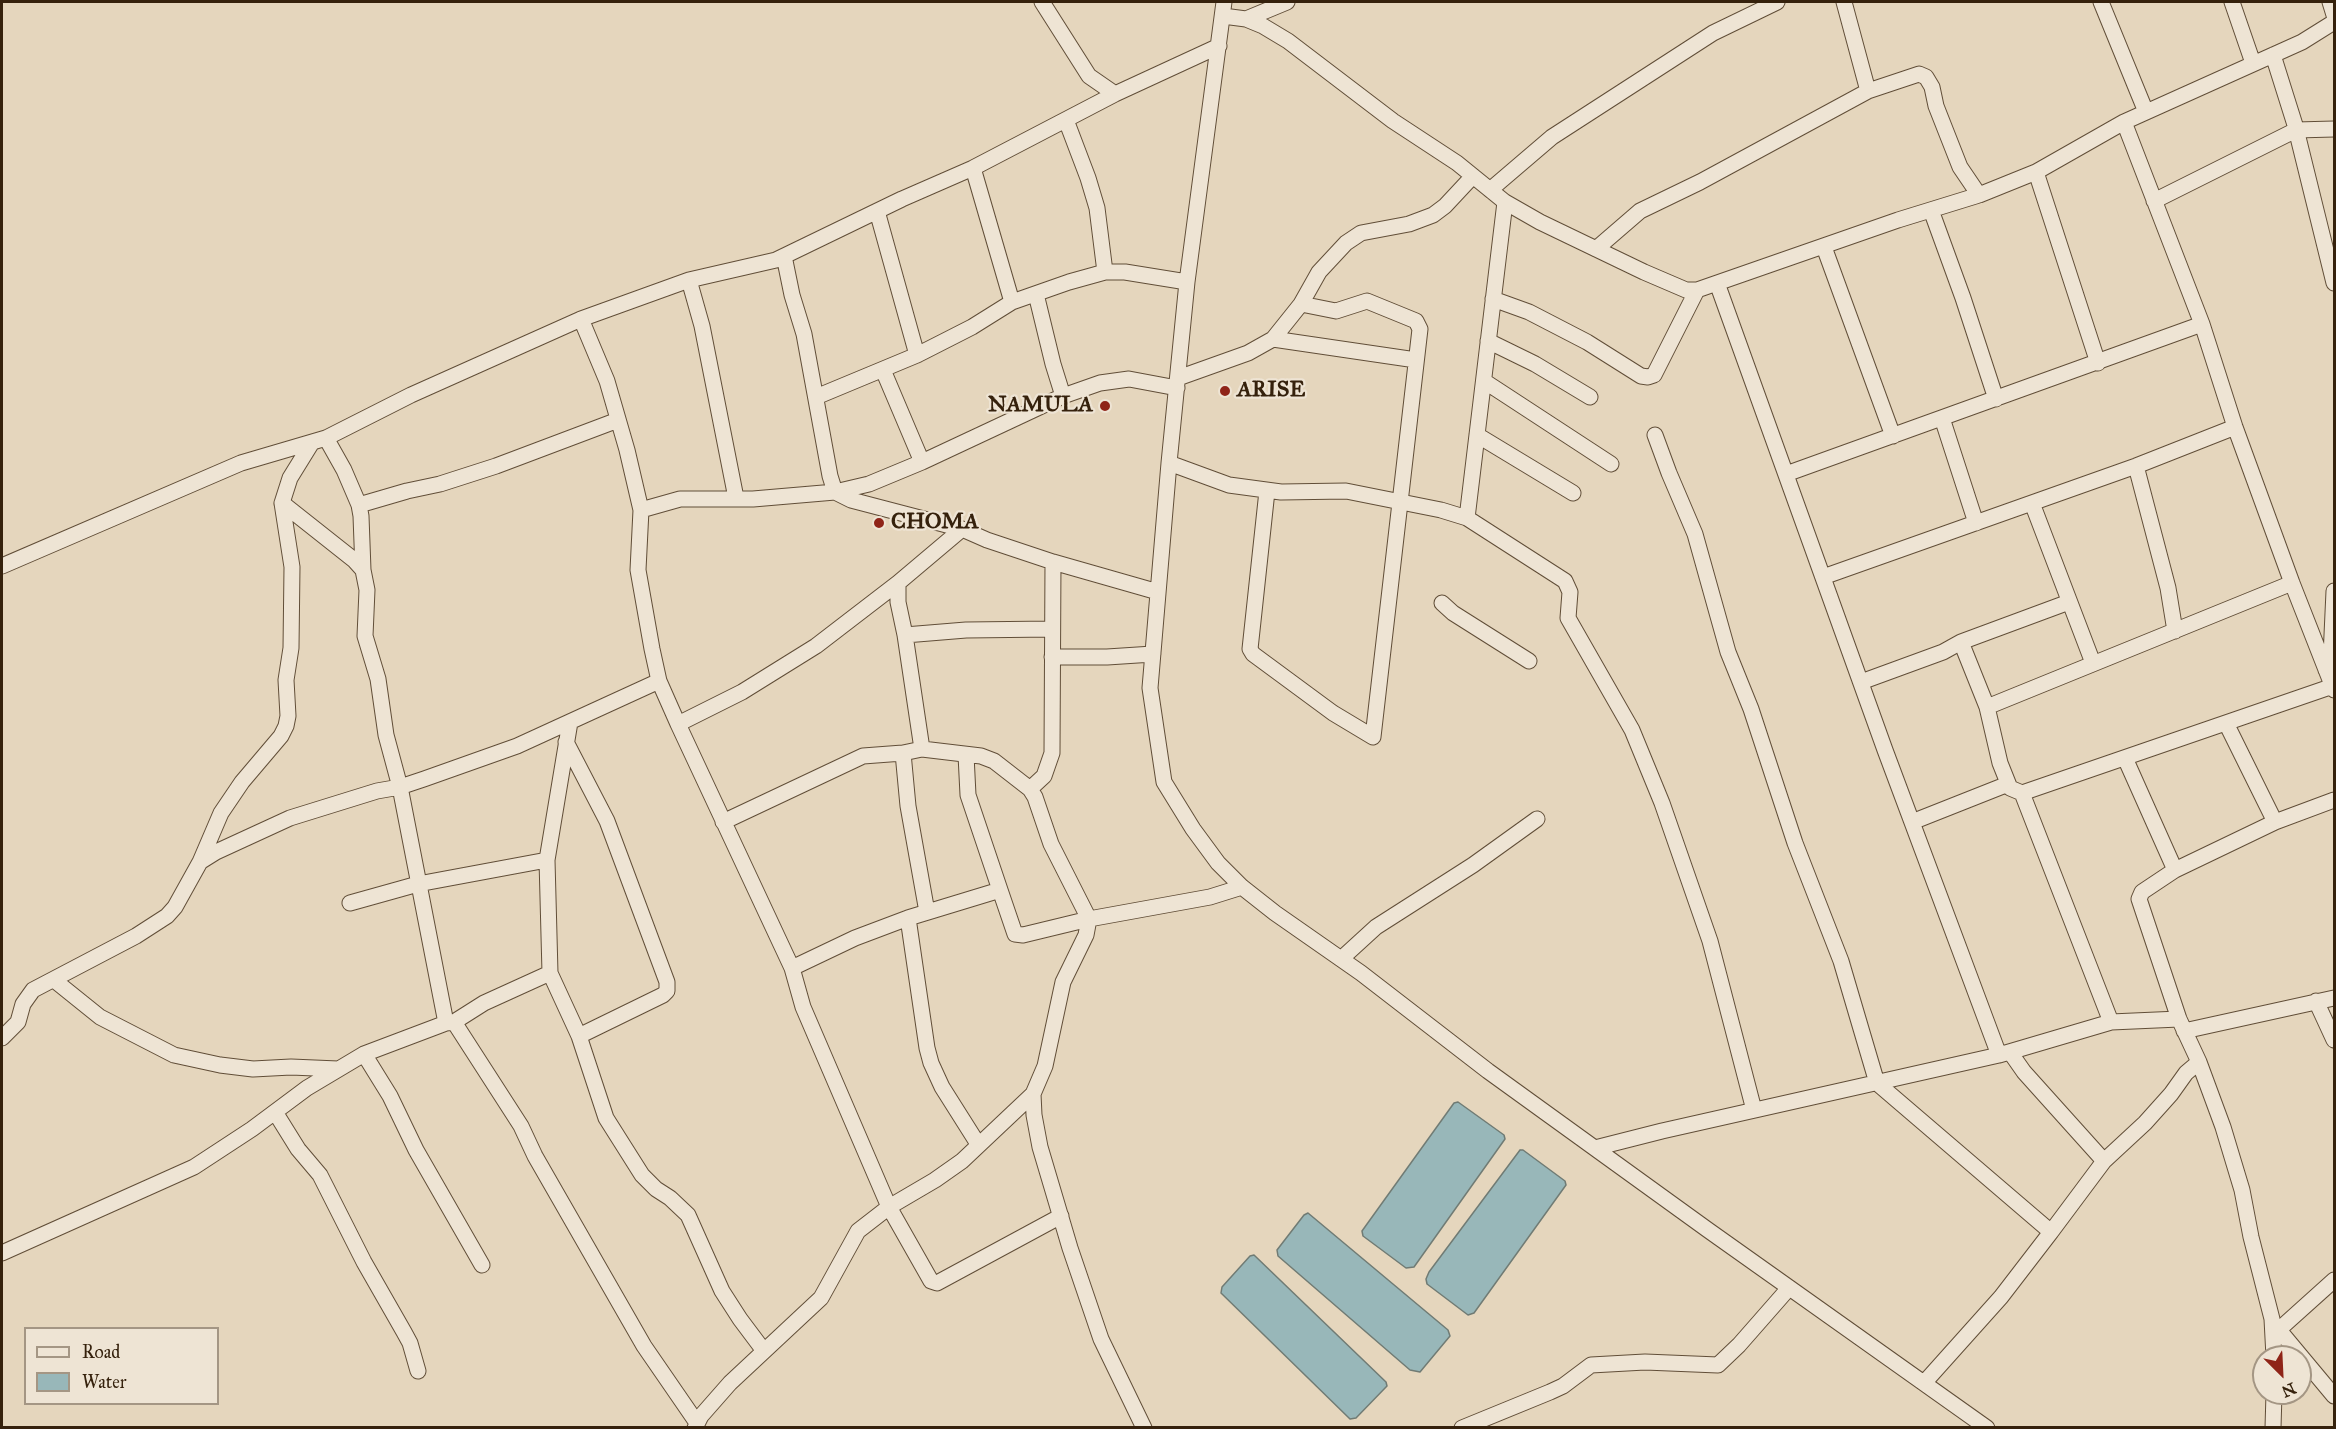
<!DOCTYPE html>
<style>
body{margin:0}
#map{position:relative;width:2336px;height:1429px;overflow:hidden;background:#e5d6bd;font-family:"IM FELL Great Primer",serif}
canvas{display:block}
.frame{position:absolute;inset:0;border:3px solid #35210c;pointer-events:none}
.legend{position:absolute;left:24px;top:1327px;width:195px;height:78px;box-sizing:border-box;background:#eee4d4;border:2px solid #a49684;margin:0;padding:8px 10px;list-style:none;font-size:18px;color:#35210c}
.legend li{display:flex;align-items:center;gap:12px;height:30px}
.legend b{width:30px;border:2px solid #a49684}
.north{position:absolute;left:2252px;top:1345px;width:60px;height:60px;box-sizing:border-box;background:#eee4d4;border:2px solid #a49684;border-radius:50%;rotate:156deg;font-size:16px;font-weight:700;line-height:24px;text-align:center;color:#35210c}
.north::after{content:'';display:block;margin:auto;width:21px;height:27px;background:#8f2418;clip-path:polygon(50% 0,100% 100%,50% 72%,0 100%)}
</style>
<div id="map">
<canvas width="2336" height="1429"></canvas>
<div class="frame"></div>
<ul class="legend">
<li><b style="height:8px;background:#eee4d4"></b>Road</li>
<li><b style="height:16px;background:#98b7b9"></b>Water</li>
</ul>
<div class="north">N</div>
</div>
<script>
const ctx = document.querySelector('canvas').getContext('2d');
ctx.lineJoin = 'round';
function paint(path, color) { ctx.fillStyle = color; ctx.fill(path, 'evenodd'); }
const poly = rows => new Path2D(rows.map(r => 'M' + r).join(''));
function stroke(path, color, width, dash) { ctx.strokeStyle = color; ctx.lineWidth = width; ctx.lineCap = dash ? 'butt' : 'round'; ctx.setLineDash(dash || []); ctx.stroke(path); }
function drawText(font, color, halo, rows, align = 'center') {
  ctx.font = font + ' "IM FELL Great Primer",serif'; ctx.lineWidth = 4.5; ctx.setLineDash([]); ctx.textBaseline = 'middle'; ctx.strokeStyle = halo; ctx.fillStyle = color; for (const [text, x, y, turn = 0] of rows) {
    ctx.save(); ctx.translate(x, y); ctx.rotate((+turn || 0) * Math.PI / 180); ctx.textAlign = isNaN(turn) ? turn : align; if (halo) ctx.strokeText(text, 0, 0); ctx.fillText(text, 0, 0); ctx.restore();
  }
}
const water = poly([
 [1458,1102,1504,1135,1505,1139,1414,1267,1406,1268,1363,1236,1362,1231,1454,1103,1458,1102],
 [1520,1150,1523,1150,1565,1181,1566,1185,1474,1313,1468,1315,1427,1284,1426,1279,1429,1272,1520,1150],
 [1308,1213,1448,1330,1450,1336,1420,1372,1410,1370,1278,1256,1277,1250,1304,1215,1308,1213],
 [1254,1255,1386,1382,1387,1386,1356,1418,1350,1419,1221,1293,1222,1287,1250,1256,1254,1255]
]);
const minor = poly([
 [1042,2,1089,76,1115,94],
 [1224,2,1187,282,1169,463,1150,688,1164,782,1193,829,1218,863,1242,887,1275,913,1361,973,1488,1071,1708,1230,1987,1428],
 [1844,2,1868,91],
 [2101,2,2146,112],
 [2232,2,2253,63],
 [2330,2,2334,15],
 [1223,16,1246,19,1263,26,1288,41,1393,121,1457,163,1505,202,1540,222,1644,272,1686,290,1697,290,1898,220,1979,195,2036,172,2124,122,2302,42,2334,22],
 [1246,19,1287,2],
 [2273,55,2295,125,2334,283],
 [1066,120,1088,178,1097,208,1105,272],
 [2124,122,2202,324,2235,427,2292,583,2334,690],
 [973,168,1012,302],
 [2036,172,2098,363],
 [1490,190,1552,137,1713,33,1777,2],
 [2154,201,2296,130,2334,129],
 [1931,210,1963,298,1996,399],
 [877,211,917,355],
 [1824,247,1893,436],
 [1596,249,1640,211,1700,182,1868,91,1919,74,1926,77,1932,87,1936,106,1960,167,1979,195],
 [784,256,792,295,804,334,830,476,835,492,851,500,962,529,987,540,1053,562,1158,592],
 [689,280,702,326,736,498],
 [1717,283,1885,750,1999,1055],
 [1036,294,1053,364,1063,396],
 [1493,299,1529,312,1587,342,1641,376,1648,377,1654,375,1697,290],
 [581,319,607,381,627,450,641,510,638,570,652,649,659,681,678,724,742,692,816,646,898,583],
 [1273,339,1416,360],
 [1488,341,1535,364,1590,397],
 [883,370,922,462],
 [1178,378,1248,353,1273,339,1301,304,1319,272,1346,243,1361,233,1409,224,1433,215,1445,206,1473,176],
 [1484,381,1611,464],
 [816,397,917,355,972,327,1012,302,1069,282,1105,272,1125,272,1187,282],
 [1942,418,1976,523],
 [1477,435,1573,493],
 [1655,435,1669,473,1695,534,1728,652,1751,709,1795,843,1841,961,1877,1083,2051,1232,2001,1297,1924,1383],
 [326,438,344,470,359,505,361,516,363,570],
 [311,444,290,478,282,503,354,560,363,570,367,590,365,636,378,679,386,735,400,787,446,1023],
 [1169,463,1229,485,1281,492,1346,491,1441,510,1467,518,1565,581,1570,592,1568,618,1632,730,1662,803,1710,941,1754,1110],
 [2136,466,2168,588,2175,631],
 [1786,474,2202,324],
 [1267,491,1250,649,1253,654,1333,713,1373,737,1420,329,1416,321,1367,301,1336,311,1301,304],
 [2032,503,2093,663],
 [359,505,407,491,440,484,496,466,618,420],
 [641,510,680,499,753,499,835,492,869,484,922,462,1063,396,1100,383,1129,379,1177,388],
 [1467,518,1505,202],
 [2,566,241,463,326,438,411,395,581,319,689,280,776,260,902,199,973,168,1115,94,1219,46],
 [1823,577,2136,466,2235,427],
 [1442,603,1453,613,1529,661],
 [905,635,966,630,1052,629],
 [1961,642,2069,602],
 [1052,657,1107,657,1153,654],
 [2326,670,2331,657,2334,591],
 [1861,682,1943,652,1961,642,1987,707,2000,763,2010,788,2022,793,2333,686],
 [1987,707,2292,583],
 [570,722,547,860,550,973,579,1036,606,1118,642,1175,656,1189,670,1198,688,1215,722,1291,740,1319,764,1351],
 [2226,723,2275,822],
 [678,724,792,968,855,938,908,918,1000,890,1015,934,1023,935,1089,919,1210,897,1242,887],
 [566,742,607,821,667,982,667,991,663,995,579,1036],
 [903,753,908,806,927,912],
 [966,755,968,795,1000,890],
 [2125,758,2175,870],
 [1030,789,1044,776,1052,753,1053,562],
 [2022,793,2111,1022],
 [723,822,863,756,903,753,922,749],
 [1912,822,2008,784],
 [200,862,221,813,242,782,281,736,286,726,288,716,286,680,291,648,292,567,282,503],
 [350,903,418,884,547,860],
 [908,918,927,1048,931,1063,942,1087,978,1144],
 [1341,959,1376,927,1473,865,1537,819],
 [792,968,803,1007,889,1207,931,1281,937,1283,1061,1216],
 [54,980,100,1017,174,1055,220,1065,253,1069,291,1067,338,1069],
 [2316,1001,2334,1040],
 [454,1022,521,1126,535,1156,644,1346,697,1423],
 [2184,1031,2334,998],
 [2,1038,18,1022,23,1004,33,990,136,936,167,916,175,907,200,862,216,852,290,818,377,791,400,787,424,779,517,746,659,681],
 [2010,1052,2024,1072,2104,1161,2051,1232],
 [364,1054,390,1096,416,1150,482,1265],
 [1033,1094,1034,1115,1040,1147,1070,1248,1101,1339,1144,1428],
 [275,1112,298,1149,320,1175,364,1262,404,1332,410,1343,418,1371],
 [1595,1148,1662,1131,1999,1055,2111,1022,2179,1019],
 [2104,1161,2145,1123,2171,1094,2186,1073,2199,1062],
 [2,1253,194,1167,252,1129,307,1088,364,1054,446,1023,454,1022,484,1003,550,973],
 [2279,1330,2334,1396],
 [2274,1334,2334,1280],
 [2274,1357,2272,1319,2251,1237,2242,1190,2223,1127,2199,1062,2179,1019,2139,899,2142,892,2175,870,2275,822,2334,800],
 [695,1428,701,1416,730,1383,821,1298,858,1231,889,1207,935,1180,962,1161,1033,1094,1045,1066,1063,982,1086,935,1089,919,1051,844,1035,797,1030,789,994,761,981,756,922,749,905,635,898,602,898,583,962,529],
 [1462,1428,1550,1392,1563,1386,1591,1365,1645,1362,1718,1365,1739,1345,1789,1288],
 [2273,1428,2274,1393]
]);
const markers = [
 [1225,391,6,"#8f2418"],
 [1105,406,6,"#8f2418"],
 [879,523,6,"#8f2418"]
];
const poiNames = [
 ["ARISE",1237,391],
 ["NAMULA",1093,406,"right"],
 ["CHOMA",891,523]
];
paint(water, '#98b7b9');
stroke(water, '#707b74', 1.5);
stroke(minor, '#614e38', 17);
stroke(minor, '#eee4d4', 15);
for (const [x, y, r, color] of markers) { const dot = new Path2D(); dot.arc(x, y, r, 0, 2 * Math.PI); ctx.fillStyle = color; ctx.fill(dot); stroke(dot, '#eee4d4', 2); }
drawText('bold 22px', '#35210c', '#eee4d4', poiNames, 'left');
</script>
